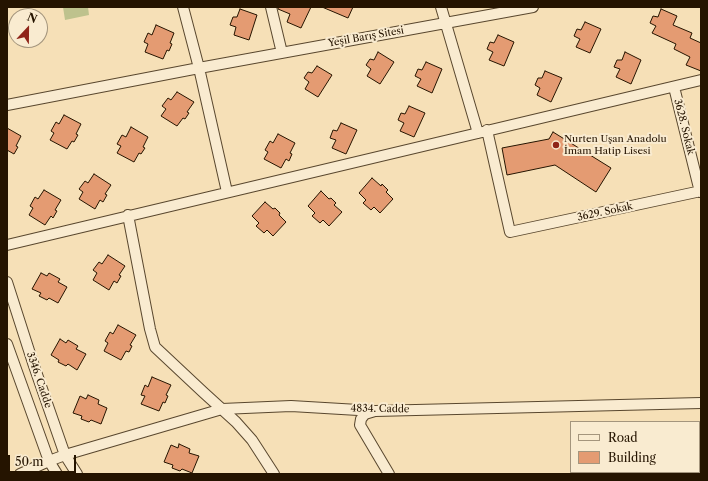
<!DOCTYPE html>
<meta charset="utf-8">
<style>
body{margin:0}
#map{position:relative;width:708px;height:481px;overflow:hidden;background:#f6e0b7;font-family:"Libre Caslon Text",serif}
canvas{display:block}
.frame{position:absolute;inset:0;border:8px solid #251400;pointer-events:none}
.legend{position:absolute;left:570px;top:421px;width:130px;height:52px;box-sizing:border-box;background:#f9ebd0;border:1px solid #a4957d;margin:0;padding:5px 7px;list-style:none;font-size:12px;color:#251400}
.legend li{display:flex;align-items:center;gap:8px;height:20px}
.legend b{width:20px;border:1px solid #a4957d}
.north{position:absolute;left:8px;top:8px;width:40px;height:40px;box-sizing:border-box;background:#f9ebd0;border:1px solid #a4957d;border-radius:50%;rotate:22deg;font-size:11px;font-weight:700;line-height:16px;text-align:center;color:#251400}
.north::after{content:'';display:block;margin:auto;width:14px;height:18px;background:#8f2418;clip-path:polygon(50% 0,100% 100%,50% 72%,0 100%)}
.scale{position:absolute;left:8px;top:455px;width:68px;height:18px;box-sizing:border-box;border:2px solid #251400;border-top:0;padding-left:5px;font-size:12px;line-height:14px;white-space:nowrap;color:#251400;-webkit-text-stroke:3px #f9ebd0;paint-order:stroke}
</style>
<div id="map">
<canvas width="708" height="481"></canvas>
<div class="frame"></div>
<ul class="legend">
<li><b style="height:5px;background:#f9ebd0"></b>Road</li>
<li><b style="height:11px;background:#e49b72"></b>Building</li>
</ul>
<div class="north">N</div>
<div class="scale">50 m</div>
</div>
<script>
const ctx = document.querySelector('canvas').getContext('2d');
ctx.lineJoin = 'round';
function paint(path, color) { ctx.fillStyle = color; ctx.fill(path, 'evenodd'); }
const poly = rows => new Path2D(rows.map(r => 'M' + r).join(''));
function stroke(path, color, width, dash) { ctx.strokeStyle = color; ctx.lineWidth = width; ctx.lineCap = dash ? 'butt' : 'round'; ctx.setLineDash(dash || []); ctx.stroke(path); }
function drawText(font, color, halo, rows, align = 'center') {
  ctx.font = font + ' "Libre Caslon Text",serif'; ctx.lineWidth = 4; ctx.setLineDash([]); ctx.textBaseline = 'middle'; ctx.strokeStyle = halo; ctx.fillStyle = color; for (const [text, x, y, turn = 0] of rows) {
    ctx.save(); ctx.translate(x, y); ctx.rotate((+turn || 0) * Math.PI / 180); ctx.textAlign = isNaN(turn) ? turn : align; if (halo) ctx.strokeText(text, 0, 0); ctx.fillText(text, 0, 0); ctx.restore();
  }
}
const green = poly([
 [63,7,88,7,89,15,65,20]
]);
const building = poly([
 [278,7,311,7,301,28,287,22,290,14,278,9,278,7],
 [322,7,353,7,348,18,322,7],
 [240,9,257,15,249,40,234,35,236,27,230,25,233,17,237,17,240,9],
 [661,9,677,16,673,25,692,33,690,38,701,43,701,71,686,65,690,57,674,49,676,44,652,33,656,26,650,23,653,16,658,17,661,9],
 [585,22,601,29,590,53,576,47,580,39,574,36,577,29,581,30,585,22],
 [156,25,174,33,170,43,172,44,169,51,167,50,163,59,145,52,148,44,144,42,148,33,152,35,156,25],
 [498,35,514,42,504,66,489,60,493,52,487,49,490,42,494,43,498,35],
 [378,52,394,62,380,84,367,76,371,69,366,65,370,59,374,60,378,52],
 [625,52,641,60,631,84,616,77,620,69,614,67,617,60,622,60,625,52],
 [426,62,442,69,432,93,417,86,421,79,415,76,418,69,422,70,426,62],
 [317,66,332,75,318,97,305,89,309,82,304,78,308,72,312,73,317,66],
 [545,71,562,78,551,102,537,95,540,88,535,85,538,78,542,78,545,71],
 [177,92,194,102,187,112,189,113,185,119,183,118,177,126,161,116,166,109,162,106,168,98,171,100,177,92],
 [409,106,425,113,414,137,400,131,404,123,398,120,401,113,405,114,409,106],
 [64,115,81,124,76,134,78,135,74,142,72,141,67,149,50,140,54,133,51,131,56,122,59,124,64,115],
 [341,123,357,130,346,154,332,148,336,140,330,138,333,130,337,131,341,123],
 [131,127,148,137,143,147,145,148,141,154,139,153,134,162,117,153,121,146,117,144,122,135,126,137,131,127],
 [7,128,21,136,16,146,18,147,14,154,7,150,7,128],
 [553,132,611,168,596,192,555,165,507,175,502,148,549,139,553,132],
 [278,134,295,143,290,153,292,154,289,161,286,159,281,168,264,159,268,152,265,150,270,141,273,143,278,134],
 [94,174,111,185,105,194,107,195,103,202,100,200,95,209,79,199,83,192,79,189,85,181,88,183,94,174],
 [372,178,381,186,382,184,388,190,386,192,393,199,380,213,374,207,371,210,363,203,366,200,359,193,372,178],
 [44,190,61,200,55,210,57,211,53,218,51,216,45,225,29,215,33,208,30,206,35,197,38,199,44,190],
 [321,191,329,199,331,198,336,203,334,205,342,212,329,226,323,220,320,223,312,216,315,213,308,206,321,191],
 [265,202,273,209,275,208,280,213,279,215,286,222,273,236,267,230,264,233,256,226,259,223,252,216,265,202],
 [108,255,125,266,119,275,121,276,117,283,114,281,109,290,93,280,97,273,93,270,99,262,102,264,108,255],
 [41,273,47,276,49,273,60,279,58,282,67,287,58,303,49,298,47,300,39,296,41,293,32,289,41,273],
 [118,325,136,335,130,345,132,346,129,352,126,351,121,360,104,351,108,343,105,341,110,332,113,334,118,325],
 [60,339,66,343,68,340,78,346,76,349,86,354,77,370,68,364,66,366,58,362,59,360,51,355,60,339],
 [152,377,171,385,166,395,168,396,165,403,163,402,159,411,141,404,145,396,141,395,145,385,148,387,152,377],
 [88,395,99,400,98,404,107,408,101,424,91,420,89,422,81,419,82,416,73,413,80,396,86,399,88,395],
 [179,444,190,449,189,453,199,456,192,473,182,469,180,471,172,468,173,465,164,462,171,445,178,448,179,444]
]);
const minor = poly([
 [183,7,199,68,227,192],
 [271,7,282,53],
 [441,7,478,133],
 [674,87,700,192],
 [7,105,199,68,533,7],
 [487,130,510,232,701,191],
 [128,215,150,329,155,347,203,392,236,422,252,440,274,474],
 [7,245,701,80],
 [7,282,33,363,65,455,77,474],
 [7,344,49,461,57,474],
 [375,411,365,414,361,419,360,425,389,474],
 [20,474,49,461,65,455,222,409,291,406,375,411,701,403]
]);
const markers = [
 [556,145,4,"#8f2418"]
];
const streetNames = [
 ["Yeşil Barış Sitesi",366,37,-10],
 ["3628. Sokak",684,127,76],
 ["3629. Sokak",605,212,-12],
 ["3346. Cadde",39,380,71],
 ["4834. Cadde",380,409,1]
];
const poiNames = [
 ["Nurten Uşan Anadolu",564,139],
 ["İmam Hatip Lisesi",564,151]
];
paint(green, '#bec28d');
paint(building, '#e49b72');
stroke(building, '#251400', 1);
stroke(minor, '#59472e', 12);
stroke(minor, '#f9ebd0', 10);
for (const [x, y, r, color] of markers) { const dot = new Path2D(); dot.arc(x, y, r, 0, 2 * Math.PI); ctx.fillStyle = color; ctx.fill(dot); stroke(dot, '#f9ebd0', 1.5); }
drawText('10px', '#251400', '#f9ebd0', streetNames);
drawText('10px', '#251400', '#f9ebd0', poiNames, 'left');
</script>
